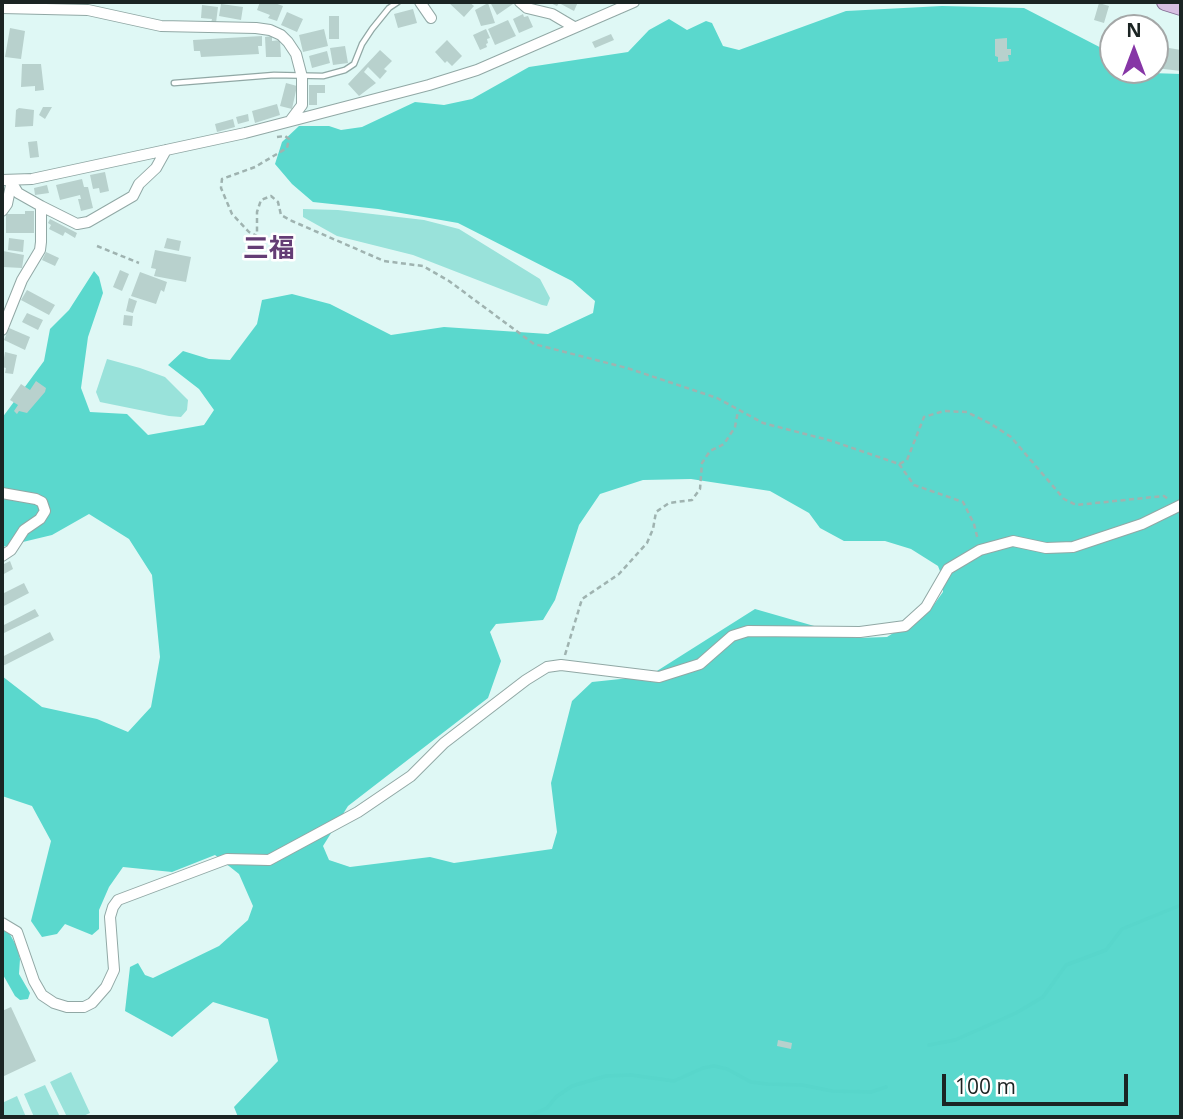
<!DOCTYPE html>
<meta charset="utf-8">
<style>
body{margin:0}
#map{position:relative;width:1183px;height:1119px;overflow:hidden;background:#dff8f5;font-family:"Open Sans",sans-serif}
canvas{display:block}
.frame{position:absolute;inset:0;border:4px solid #1b2423;pointer-events:none}
.north{position:absolute;left:1099px;top:14px;width:70px;height:70px;box-sizing:border-box;background:#fff;border:2px solid #a4a7a7;border-radius:50%;rotate:0deg;font-size:19px;font-weight:700;line-height:28px;text-align:center;color:#1b2423}
.north::after{content:'';display:block;margin:auto;width:24px;height:32px;background:#8636a6;clip-path:polygon(50% 0,100% 100%,50% 72%,0 100%)}
.scale{position:absolute;left:942px;top:1074px;width:186px;height:32px;box-sizing:border-box;border:4px solid #1b2423;border-top:0;padding-left:9px;font-size:21px;line-height:24px;white-space:nowrap;color:#1b2423;-webkit-text-stroke:5px #fff;paint-order:stroke}
</style>
<div id="map">
<canvas width="1183" height="1119"></canvas>
<div class="frame"></div>
<div class="north">N</div>
<div class="scale">100 m</div>
</div>
<script>
const ctx = document.querySelector('canvas').getContext('2d');
ctx.lineJoin = 'round';
function paint(path, color) { ctx.fillStyle = color; ctx.fill(path, 'evenodd'); }
const poly = rows => new Path2D(rows.map(r => 'M' + r).join(''));
function stroke(path, color, width, dash) { ctx.strokeStyle = color; ctx.lineWidth = width; ctx.lineCap = dash ? 'butt' : 'round'; ctx.setLineDash(dash || []); ctx.stroke(path); }
function drawText(font, color, halo, rows, align = 'center') {
  ctx.font = font + ' "Open Sans","Noto Sans JP",sans-serif'; ctx.lineWidth = 5; ctx.setLineDash([]); ctx.textBaseline = 'middle'; ctx.strokeStyle = halo; ctx.fillStyle = color; for (const [text, x, y, turn = 0] of rows) {
    ctx.save(); ctx.translate(x, y); ctx.rotate((+turn || 0) * Math.PI / 180); ctx.textAlign = isNaN(turn) ? turn : align; if (halo) ctx.strokeText(text, 0, 0); ctx.fillText(text, 0, 0); ctx.restore();
  }
}
const green = poly([
 [303,209,338,210,424,220,459,229,540,279,550,298,547,306,542,305,413,255,337,236,303,217],
 [107,359,140,368,165,377,188,400,187,410,181,417,169,416,100,402,96,392],
 [71,1072,90,1113,81,1117,67,1117,50,1082],
 [45,1085,60,1117,34,1117,24,1094],
 [17,1096,26,1117,2,1117,2,1103]
]);
const forest = poly([
 [942,6,1024,8,1113,54,1113,70,1145,70,1151,73,1181,74,1181,1117,238,1117,234,1107,278,1061,268,1019,213,1002,172,1037,125,1011,130,967,138,963,145,975,153,978,219,946,248,920,253,906,239,874,215,855,172,872,123,867,109,887,99,910,99,929,92,935,65,924,57,934,42,937,31,921,51,841,32,806,2,796,2,676,42,707,97,719,128,732,151,707,160,657,152,575,129,539,89,514,52,535,2,547,2,418,44,361,50,329,69,310,94,271,99,277,103,293,88,337,81,388,90,412,127,414,148,435,204,425,214,410,199,389,168,365,183,351,209,359,230,360,257,324,262,300,292,294,330,304,391,335,444,327,548,334,593,313,595,301,572,281,458,223,378,209,313,202,292,184,275,164,282,142,299,126,329,126,341,130,362,127,415,102,444,105,472,99,529,67,628,52,649,30,669,19,687,30,706,21,712,23,723,46,739,50,846,11],
 [691,479,770,491,809,513,820,528,844,541,885,541,911,549,938,566,943,579,943,592,930,610,887,637,856,638,755,609,649,676,592,682,572,701,551,783,557,832,552,849,454,863,430,857,350,867,329,860,323,846,348,806,488,698,501,661,490,632,496,624,543,620,555,600,579,525,600,494,643,480],
 [2,928,7,929,17,947,20,959,19,974,30,993,28,999,20,1000,15,996,2,973]
]);
const stream = poly([
 [929,1045,955,1040,1016,1013,1043,997,1066,965,1106,950,1122,929,1181,905],
 [527,1117,547,1108,556,1097,572,1086,606,1076,631,1075,674,1081,703,1068,714,1066,727,1069,751,1082,767,1084,802,1085,832,1091,871,1092,886,1087]
]);
const building = poly([
 [260,2,272,2,283,6,277,21,268,18,270,15,257,10],
 [448,2,469,2,474,6,464,17],
 [490,2,511,2,513,4,497,15],
 [548,2,578,2,574,11,559,3,557,6],
 [488,3,495,23,481,26,475,10],
 [1099,3,1109,6,1104,23,1094,20],
 [221,4,243,7,241,20,219,16],
 [202,5,218,7,216,23,211,23,212,19,201,18],
 [413,9,417,23,398,28,394,14],
 [287,12,303,19,297,32,281,25],
 [523,14,524,17,528,16,533,27,519,33,513,19],
 [329,16,339,16,339,39,329,39],
 [508,20,516,36,495,45,488,29],
 [10,28,25,31,21,59,5,57],
 [324,29,328,46,303,52,299,35],
 [486,29,490,38,487,39,488,43,486,44,487,47,480,50,473,35],
 [611,34,614,40,595,48,592,42],
 [262,36,262,46,258,46,259,54,201,57,200,51,194,51,193,40],
 [272,36,272,41,280,40,281,57,266,57,265,37],
 [1007,38,1007,49,1011,49,1011,55,1008,55,1009,61,998,62,998,57,995,56,995,39],
 [447,40,462,56,452,66,447,61,445,63,435,52],
 [345,46,348,63,333,65,330,48],
 [1169,48,1181,50,1181,71,1155,68,1155,55,1167,56],
 [380,50,392,61,384,69,387,71,380,79,368,67,364,72,376,83,359,96,348,84],
 [327,51,330,63,312,68,309,56],
 [22,64,41,64,44,90,35,91,35,86,21,87],
 [286,83,297,86,292,109,280,106],
 [309,85,325,85,325,93,317,93,317,105,309,105],
 [277,104,280,115,255,123,252,111],
 [43,107,52,107,45,119,39,115],
 [19,108,34,110,33,126,15,127,16,110],
 [248,114,249,121,238,124,236,117],
 [233,119,235,127,217,132,215,124],
 [37,141,39,157,30,158,28,142],
 [105,172,109,191,100,193,99,188,93,189,90,175],
 [82,179,84,187,88,187,93,208,81,211,78,199,81,199,80,195,60,200,56,185],
 [47,185,49,193,35,195,34,188],
 [25,211,34,211,34,233,6,233,6,214,25,214],
 [50,219,77,233,75,238,65,232,63,236,49,229,51,225,48,223],
 [9,238,24,240,23,252,8,250],
 [167,238,181,241,179,251,164,248],
 [155,250,191,257,186,282,154,276,156,269,151,268],
 [3,251,24,255,22,268,3,267],
 [46,252,59,258,55,266,42,260],
 [120,270,129,274,122,291,113,287],
 [140,272,167,282,164,292,161,290,156,304,131,296],
 [27,290,55,305,49,315,21,300],
 [129,298,137,301,133,313,126,311],
 [27,313,43,320,38,330,22,322],
 [124,315,133,316,132,326,123,325],
 [9,328,30,337,25,350,4,340],
 [5,352,17,355,13,374,5,373,6,368,2,367,2,357,4,358],
 [36,381,46,388,45,392,27,413,19,411,17,414,14,411,18,405,10,400,21,384,30,390],
 [10,561,13,569,2,575,2,565],
 [24,583,29,593,2,607,2,594],
 [35,609,39,616,2,634,2,626],
 [50,632,54,640,3,666,2,657],
 [11,1007,36,1061,2,1077,2,1011],
 [778,1040,792,1043,791,1049,777,1046]
]);
const path = poly([
 [277,137,285,136,289,139,287,148,255,167,222,179,221,188,232,214,249,232,257,236,257,212,261,200,271,196,278,202,281,215,292,221,384,261,423,266,449,281,534,344,627,368,717,398,763,423,832,441,899,464,907,460,924,417,944,411,967,412,991,424,1011,437,1064,499,1076,505,1164,496,1168,499],
 [97,246,139,263],
 [899,464,914,485,963,502,974,524,978,540],
 [565,655,582,599,619,574,647,543,653,529,656,512,669,503,692,500,700,489,702,463,710,451,724,444,735,427,738,411]
]);
const lane = poly([
 [174,83,274,75,323,76,345,70,354,64,362,44,372,29,389,8,398,2]
]);
const street = poly([
 [420,2,431,18],
 [520,2,527,8,552,14,574,27],
 [2,8,88,10,161,26,256,28,270,30,281,35,288,42,296,54,302,77,302,105,290,121],
 [2,180,32,179,245,133,429,85,477,70,634,2],
 [41,206,77,224,88,222,133,196,139,184,156,168,166,150],
 [2,211,7,204,11,185],
 [2,330,22,280,40,250,41,242,41,206,18,193,10,180],
 [2,493,36,499,42,502,45,511,40,519,24,530,11,550,2,556],
 [2,923,17,932,34,981,42,995,54,1003,67,1007,84,1007,92,1003,106,987,114,970,110,917,113,907,118,900,227,859,269,860,358,812,411,776,444,743,526,680,547,667,561,665,659,677,700,664,732,636,748,631,860,632,905,626,926,607,948,569,980,550,1013,541,1046,548,1073,547,1142,524,1181,505]
]);
const primary = poly([
 [1165,2,1181,7]
]);
const quarterNames = [
 ["三福",269,250]
];
paint(green, '#99e2da');
paint(forest, '#5ad8cd');
stroke(stream, '#58d6cb', 3.5);
paint(building, '#b8d1cd');
stroke(lane, '#91a8a5', 7);
stroke(street, '#91a8a5', 12);
stroke(primary, '#846d93', 18);
stroke(path, '#9fb3b0', 2.5, [5, 3.5]);
stroke(lane, '#fff', 4.5);
stroke(street, '#fff', 10);
stroke(primary, '#d7bfe2', 16);
drawText('bold 26px', '#643d75', '#fff', quarterNames);
</script>
